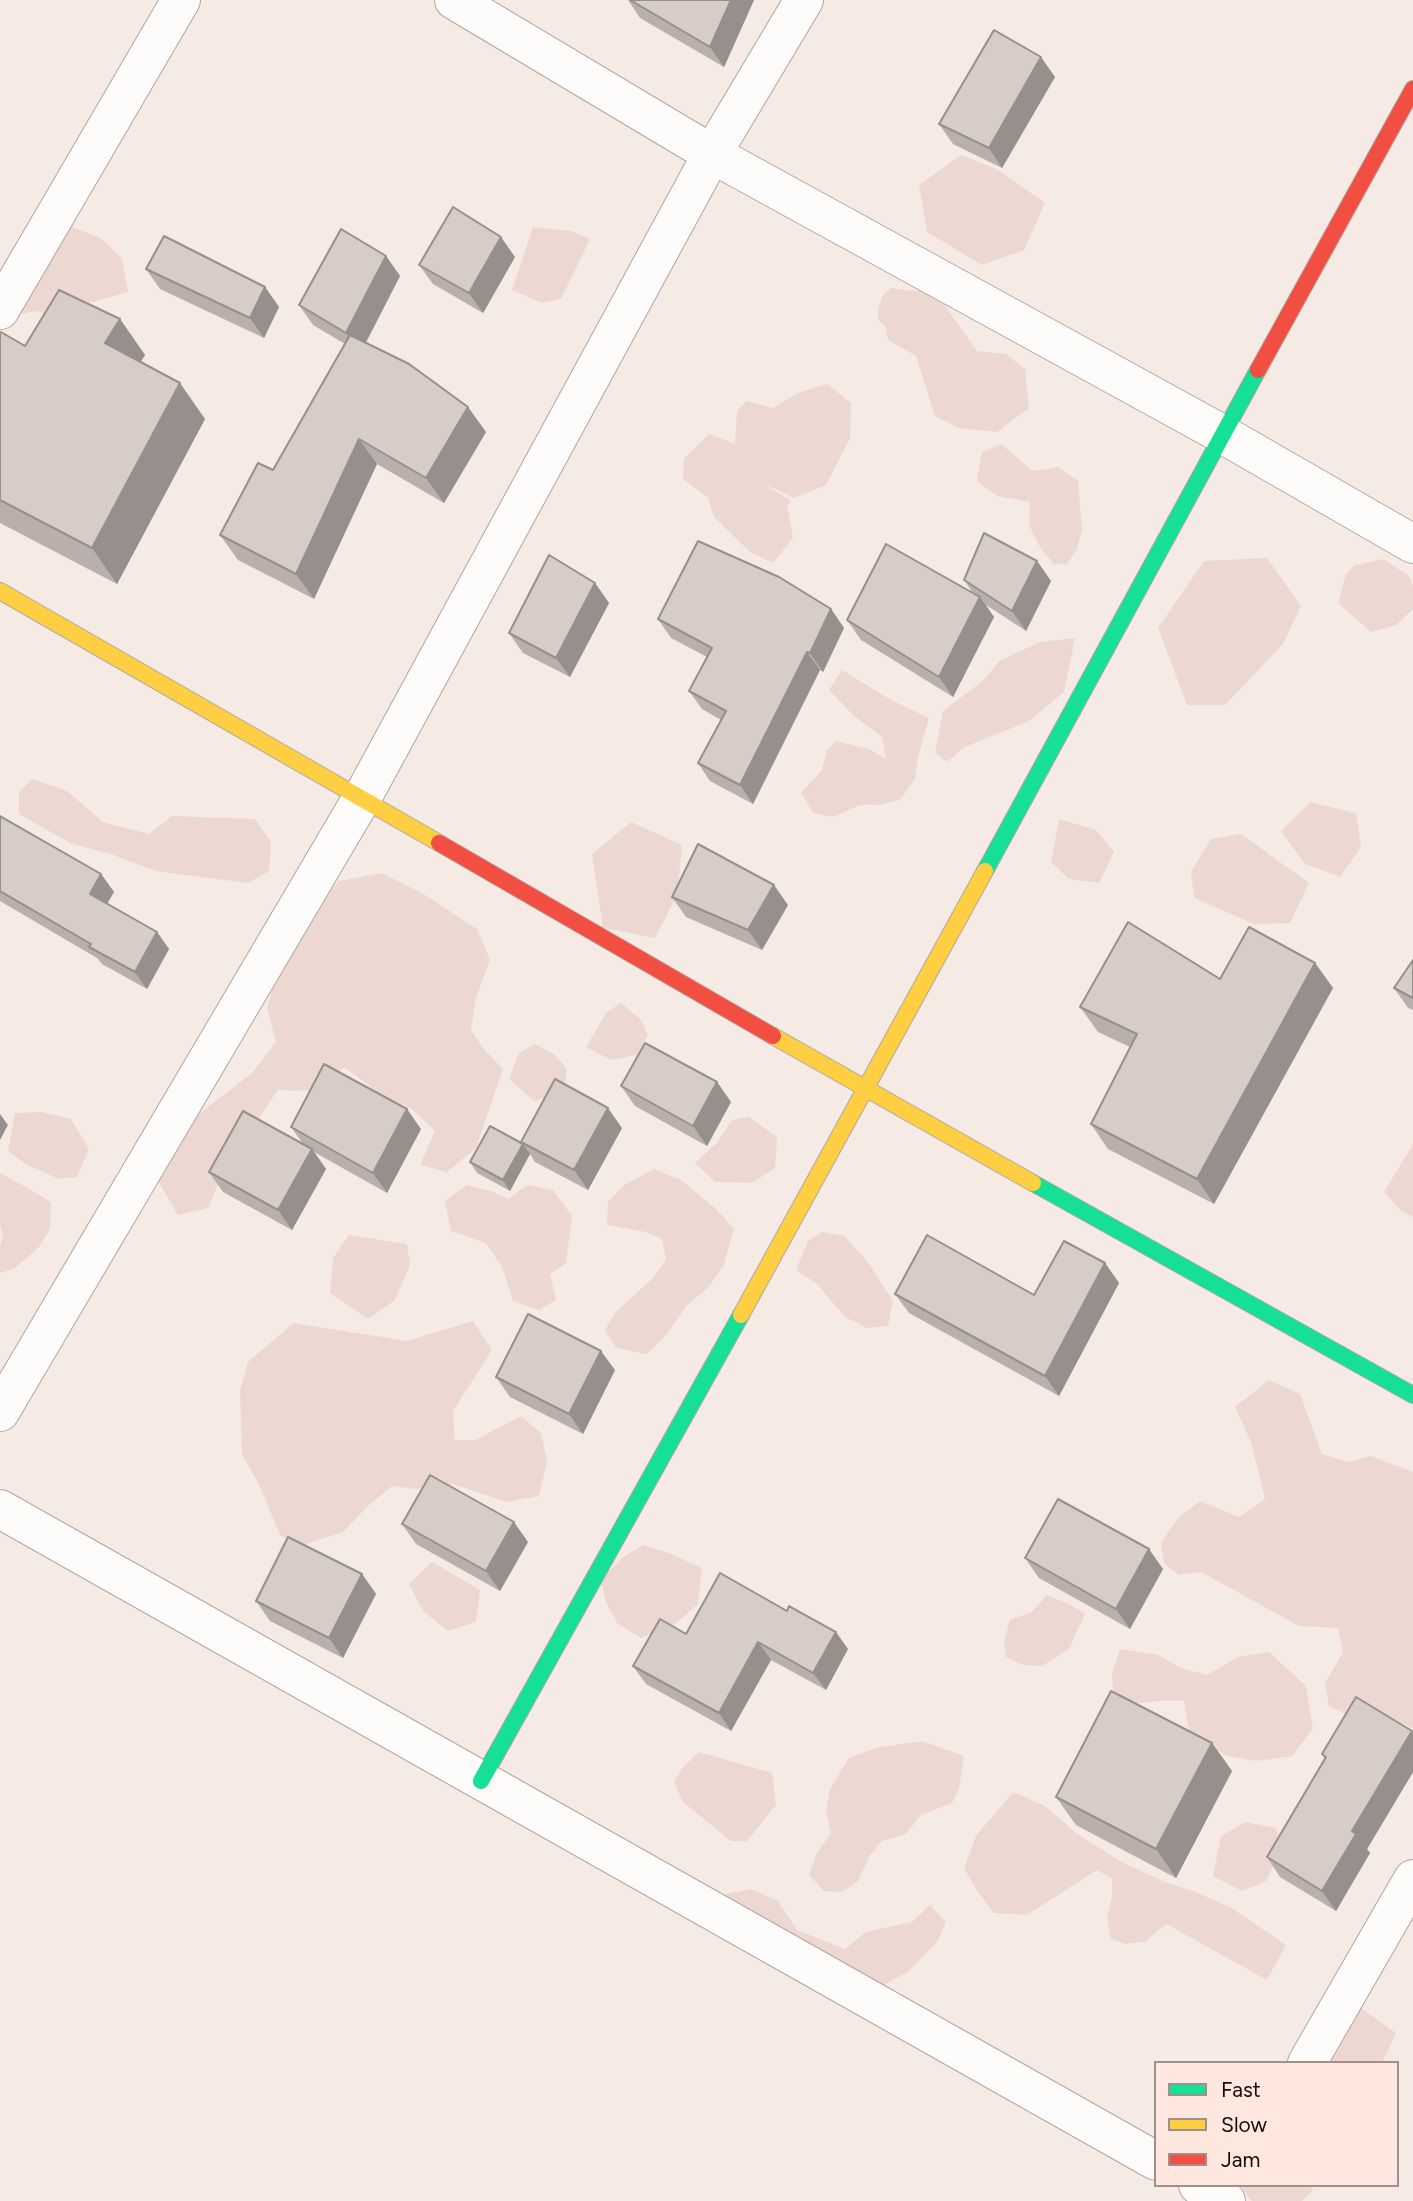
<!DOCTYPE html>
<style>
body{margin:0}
#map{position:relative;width:1413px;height:2201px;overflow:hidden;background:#f6eae5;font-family:Figtree,sans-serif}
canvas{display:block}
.legend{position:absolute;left:1154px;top:2061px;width:245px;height:126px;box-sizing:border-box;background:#fde7de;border:2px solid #a09089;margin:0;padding:9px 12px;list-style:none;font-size:21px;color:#150d09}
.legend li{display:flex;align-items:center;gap:14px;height:35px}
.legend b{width:35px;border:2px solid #a09089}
</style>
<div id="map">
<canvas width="1413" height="2201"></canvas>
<ul class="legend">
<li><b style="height:9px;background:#16e098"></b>Fast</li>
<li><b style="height:9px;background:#ffcf43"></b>Slow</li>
<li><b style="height:9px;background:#f24e42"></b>Jam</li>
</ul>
</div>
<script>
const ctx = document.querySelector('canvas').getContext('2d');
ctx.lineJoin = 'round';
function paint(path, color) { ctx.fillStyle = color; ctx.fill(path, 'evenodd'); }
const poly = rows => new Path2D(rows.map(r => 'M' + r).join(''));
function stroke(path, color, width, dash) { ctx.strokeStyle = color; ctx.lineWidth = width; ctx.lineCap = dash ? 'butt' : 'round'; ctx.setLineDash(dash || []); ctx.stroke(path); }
const green = poly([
 [961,155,997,169,1045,203,1024,250,982,265,927,232,919,185],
 [69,226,101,238,122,259,128,292,93,302,77,302,60,318,36,311,15,315],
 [533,227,572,231,590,239,561,299,542,303,512,290],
 [891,288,913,291,932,290,932,297,945,306,977,351,1006,354,1025,369,1029,408,997,432,959,428,935,416,916,356,888,340,886,327,878,320,878,308,883,295],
 [827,384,851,403,850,438,826,485,794,498,761,482,791,501,787,506,793,538,773,563,750,552,714,517,708,498,683,479,684,459,709,434,735,444,737,411,747,401,773,408,798,393],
 [1001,444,1033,471,1058,467,1078,481,1082,529,1077,549,1067,564,1054,564,1041,549,1029,525,1030,502,997,496,977,481,982,452],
 [1267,558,1301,606,1283,644,1225,705,1187,705,1158,628,1204,561],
 [1383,559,1409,576,1413,586,1413,609,1396,625,1371,632,1338,603,1346,574,1355,565],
 [1075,638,1064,692,1029,721,965,747,947,762,935,753,943,711,984,680,999,661,1040,642],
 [842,670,893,701,929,718,918,757,915,779,900,800,879,805,860,805,833,817,813,813,801,793,822,770,827,750,836,741,869,749,886,759,882,737,853,715,829,690],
 [32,779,67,791,103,822,149,834,172,816,255,819,271,842,269,871,248,883,155,871,111,854,72,844,19,814,19,793],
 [1310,802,1356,813,1361,847,1340,877,1305,864,1281,831],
 [1059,819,1096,830,1114,852,1099,883,1069,879,1051,862],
 [631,822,682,845,677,895,655,938,603,928,592,854],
 [1241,834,1309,883,1290,923,1254,924,1194,898,1191,872,1211,839],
 [382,873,427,896,477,929,490,960,476,998,471,1030,483,1048,503,1069,476,1148,447,1172,420,1165,435,1131,412,1109,379,1093,344,1067,325,1091,278,1090,225,1167,208,1208,178,1215,157,1179,181,1128,252,1073,276,1042,267,1008,278,969,300,925,339,881],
 [621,1003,641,1020,648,1035,637,1055,611,1060,586,1047,607,1012],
 [535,1044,554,1054,567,1069,564,1090,534,1101,509,1079,519,1053],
 [41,1112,71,1119,89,1149,77,1177,59,1179,27,1165,8,1151,15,1113],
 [749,1117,777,1137,775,1168,752,1183,715,1182,695,1163,716,1144,732,1120],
 [1413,1144,1413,1217,1401,1211,1384,1192],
 [654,1169,681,1180,716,1209,734,1229,724,1264,709,1287,687,1305,668,1333,647,1354,616,1348,605,1330,615,1313,655,1276,666,1259,662,1239,646,1232,607,1225,608,1202,624,1185],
 [0,1173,28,1188,51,1202,50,1229,39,1247,14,1269,0,1273,0,1246,3,1238,0,1224],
 [467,1185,491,1191,508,1199,527,1185,553,1190,572,1216,566,1263,550,1274,556,1300,539,1310,513,1301,502,1267,486,1243,451,1231,445,1201],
 [822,1232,844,1236,867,1261,893,1301,888,1326,867,1328,845,1317,817,1284,796,1270,808,1241],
 [349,1235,407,1244,410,1265,395,1300,368,1319,330,1293,333,1258],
 [473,1321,492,1350,453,1411,455,1440,475,1440,521,1416,541,1433,547,1461,539,1496,506,1502,453,1484,416,1489,392,1486,369,1505,343,1532,300,1546,280,1535,260,1487,242,1454,240,1391,248,1362,294,1323,407,1341],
 [1269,1380,1300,1394,1322,1454,1349,1462,1371,1456,1413,1472,1413,1729,1371,1707,1348,1715,1329,1706,1325,1683,1343,1652,1338,1628,1299,1626,1201,1572,1179,1575,1164,1563,1161,1543,1177,1519,1200,1501,1239,1517,1265,1499,1251,1442,1235,1407],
 [643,1545,669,1553,702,1568,698,1604,675,1624,641,1638,617,1623,606,1602,601,1580,622,1558],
 [432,1562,480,1590,476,1622,448,1631,423,1611,409,1584],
 [1047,1595,1069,1604,1085,1614,1069,1649,1042,1666,1023,1665,1006,1657,1004,1641,1010,1620,1032,1612],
 [1120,1649,1158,1655,1181,1668,1207,1675,1238,1657,1269,1652,1306,1686,1313,1729,1292,1756,1256,1761,1227,1756,1189,1733,1184,1701,1158,1701,1114,1706,1112,1674],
 [922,1741,964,1756,959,1789,952,1803,921,1815,906,1834,882,1841,870,1855,858,1881,842,1892,824,1891,809,1875,817,1853,831,1833,826,1811,830,1789,849,1758,875,1748],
 [699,1752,772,1773,776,1805,747,1841,731,1841,683,1802,674,1782,682,1768],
 [1013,1792,1045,1806,1075,1832,1118,1860,1165,1882,1193,1891,1230,1907,1286,1945,1267,1980,1166,1924,1146,1941,1126,1944,1111,1939,1107,1917,1112,1897,1112,1879,1097,1870,1027,1915,994,1913,976,1889,964,1868,976,1836],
 [1245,1822,1276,1828,1282,1848,1266,1881,1242,1891,1213,1876,1221,1836],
 [751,1889,778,1901,797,1930,845,1949,866,1932,912,1922,930,1905,946,1922,937,1942,909,1971,879,1988,721,1895],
 [1330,2007,1361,2008,1396,2033,1382,2063,1295,2063],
 [1245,2185,1310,2185,1313,2190,1302,2201,1252,2201,1243,2190]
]);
const street = poly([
 [454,0,712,154,1222,434,1413,544],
 [0,310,181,0],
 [0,1412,362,798,712,154,804,0],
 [0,1509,1156,2161],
 [1307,2063,1413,1879],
 [1198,2185,1226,2201]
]);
const fast = poly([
 [985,871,1258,370],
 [1033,1183,1413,1395],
 [481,1781,741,1315]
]);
const slow = poly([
 [0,591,439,843],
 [773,1036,1033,1183],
 [741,1315,985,871]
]);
const jam = poly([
 [1258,370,1413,89],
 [439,843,773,1036]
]);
const wall = poly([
 [628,0,754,0,724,67,640,18],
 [1055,77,1002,168,953,144,939,124],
 [386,256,400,276,366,343,486,432,444,503,377,464,314,599,238,560,220,535,273,470,345,344,313,325,299,305],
 [515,257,483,313,433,284,419,265],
 [146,269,265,287,279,307,264,338,160,289],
 [120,319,145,355,140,362,205,419,117,584,0,523,0,333,25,346],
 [1037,561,1051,581,1026,631,986,605,994,617,953,697,861,640,847,620,973,593,964,580],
 [595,583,609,603,570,677,523,653,509,633],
 [831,609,844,628,823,672,820,670,753,804,710,781,698,763,721,720,702,709,689,691,707,657,671,638,658,619],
 [0,816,101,874,114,892,107,903,157,932,169,949,147,989,102,964,97,958,0,901],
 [672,897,788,905,762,950,686,917],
 [1413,960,1413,1010,1408,1008,1394,988],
 [1315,963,1333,988,1214,1204,1108,1149,1091,1124,1130,1047,1098,1032,1080,1007],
 [717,1082,731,1102,707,1146,635,1106,621,1086],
 [291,1127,421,1129,387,1193,314,1152,326,1169,292,1230,223,1192,209,1172,303,1144],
 [622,1128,588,1190,535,1162,530,1154,510,1191,477,1173,470,1162,523,1144],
 [1105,1263,1119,1283,1059,1396,909,1313,895,1294,1034,1295],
 [615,1370,583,1434,510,1397,496,1377],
 [402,1524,528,1542,500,1591,416,1544],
 [1025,1558,1163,1569,1130,1629,1039,1578],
 [362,1574,376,1594,343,1658,270,1621,256,1601],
 [686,1634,848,1649,826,1690,771,1660,731,1731,646,1684,633,1666],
 [1412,1731,1413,1733,1413,1772,1367,1849,1370,1853,1336,1911,1280,1877,1267,1857,1325,1759,1322,1754],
 [1212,1743,1232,1771,1176,1878,1076,1825,1056,1797]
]);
const shadedWall = poly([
 [731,0,754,0,724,67,710,47],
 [1041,57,1055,77,1002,168,989,148],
 [501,237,515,257,483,313,469,293],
 [386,256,400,276,360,353,346,333],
 [265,287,279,307,264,338,250,318],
 [120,319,145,355,130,379,105,343],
 [180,383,205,419,117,584,92,548],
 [468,407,486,432,444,503,426,478],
 [359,439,377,464,314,599,296,574],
 [1037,561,1051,581,1026,631,1012,611],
 [595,583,609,603,570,677,556,658],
 [980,597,994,617,953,697,939,677],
 [831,609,844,628,823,672,810,653],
 [807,652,820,670,753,804,740,785],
 [101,874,114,892,103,911,90,894],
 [774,885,788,905,762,950,748,930],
 [157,932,169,949,147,989,135,972],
 [1315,963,1333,988,1214,1204,1197,1179],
 [717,1082,731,1102,707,1146,693,1126],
 [608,1108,622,1128,588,1190,574,1170],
 [407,1109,421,1129,387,1193,373,1173],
 [0,1114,8,1125,0,1140],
 [523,1144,530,1154,510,1191,503,1180],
 [312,1149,326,1169,292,1230,278,1210],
 [1105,1263,1119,1283,1059,1396,1045,1376],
 [601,1351,615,1370,583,1434,569,1414],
 [514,1522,528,1542,500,1591,486,1571],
 [1149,1549,1163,1569,1130,1629,1116,1609],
 [362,1574,376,1594,343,1658,329,1638],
 [836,1632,848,1649,826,1690,813,1673],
 [758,1642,771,1660,731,1731,719,1713],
 [1412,1731,1413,1733,1413,1772,1367,1849,1370,1853,1336,1911,1322,1891,1352,1831],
 [1212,1743,1232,1771,1176,1878,1156,1849]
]);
const building = poly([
 [630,0,731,0,710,47,630,0],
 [994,30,1041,57,989,148,939,124,994,30],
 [453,207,501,237,469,293,419,265,453,207],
 [341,229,386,256,346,333,299,305,341,229],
 [164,236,265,287,250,318,146,269,164,236],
 [59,290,120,319,105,343,180,383,92,548,0,500,0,333,1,332,25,346,59,290],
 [350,335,409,364,468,407,426,478,359,439,296,574,220,535,258,463,273,470,350,335],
 [984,533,1037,561,1012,611,964,580,984,533],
 [698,541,779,577,831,609,810,653,807,652,740,785,698,763,726,711,689,691,712,648,658,619,698,541],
 [886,544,980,597,939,677,847,620,886,544],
 [549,555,595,583,556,658,509,633,549,555],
 [0,816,101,874,90,894,157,932,135,972,89,947,91,944,0,891,0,816],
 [698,844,774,885,748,930,672,897,698,844],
 [1128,922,1220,979,1249,927,1315,963,1197,1179,1091,1124,1137,1034,1080,1007,1128,922],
 [1413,960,1413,998,1394,988,1413,960],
 [645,1043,717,1082,693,1126,621,1086,645,1043],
 [324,1064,407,1109,373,1173,291,1127,324,1064],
 [555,1079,608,1108,574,1170,521,1142,555,1079],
 [243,1111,312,1149,278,1210,209,1172,243,1111],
 [490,1126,523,1144,503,1180,470,1162,490,1126],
 [927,1235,1034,1295,1064,1241,1105,1263,1045,1376,895,1294,927,1235],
 [528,1314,601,1351,569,1414,496,1377,528,1314],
 [430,1475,514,1522,486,1571,402,1524,430,1475],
 [1058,1499,1149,1549,1116,1609,1025,1558,1058,1499],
 [288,1537,362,1574,329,1638,256,1601,288,1537],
 [720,1573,787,1611,789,1606,836,1632,813,1673,758,1642,719,1713,633,1666,660,1619,686,1634,720,1573],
 [1111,1691,1212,1743,1156,1849,1056,1797,1111,1691],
 [1356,1697,1412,1731,1352,1831,1356,1834,1322,1891,1267,1857,1326,1757,1322,1754,1356,1697]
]);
paint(green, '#ecd8d0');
stroke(street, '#b0a6a2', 40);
stroke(fast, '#b0a6a2', 18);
stroke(slow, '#b0a6a2', 18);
stroke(jam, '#b0a6a2', 18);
stroke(street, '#fefcfb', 38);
stroke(fast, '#16e098', 16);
stroke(slow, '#ffcf43', 16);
stroke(jam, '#f24e42', 16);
paint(wall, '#baafab');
paint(shadedWall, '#978f8b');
paint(building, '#d8ccc7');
stroke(building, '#978f8b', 2);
</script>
